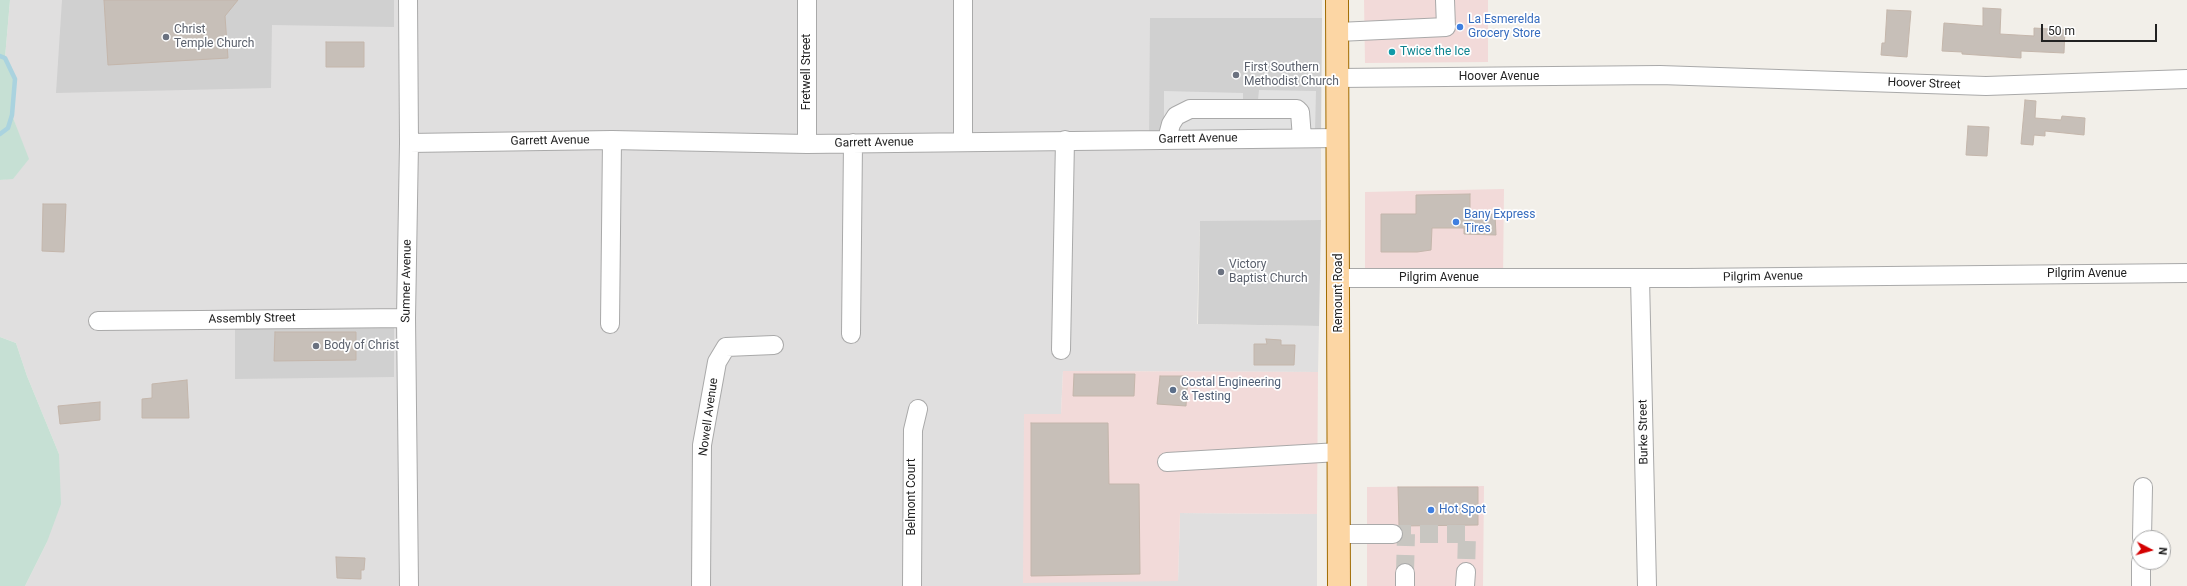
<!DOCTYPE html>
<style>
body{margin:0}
#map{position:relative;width:2187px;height:586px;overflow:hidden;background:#f2efe9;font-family:Roboto,sans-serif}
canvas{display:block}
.north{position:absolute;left:2131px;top:530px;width:40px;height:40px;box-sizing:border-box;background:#fff;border:1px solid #a7a7a7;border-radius:50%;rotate:96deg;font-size:11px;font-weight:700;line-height:16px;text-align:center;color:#222}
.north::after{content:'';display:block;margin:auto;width:14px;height:18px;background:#d40000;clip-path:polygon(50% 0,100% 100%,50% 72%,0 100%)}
.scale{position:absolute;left:2041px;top:24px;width:116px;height:18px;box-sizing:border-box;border:2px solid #222;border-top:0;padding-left:5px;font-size:12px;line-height:14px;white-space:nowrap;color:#222;-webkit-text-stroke:3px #fff;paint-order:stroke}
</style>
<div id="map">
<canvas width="2187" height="586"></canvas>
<div class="north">N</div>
<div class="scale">50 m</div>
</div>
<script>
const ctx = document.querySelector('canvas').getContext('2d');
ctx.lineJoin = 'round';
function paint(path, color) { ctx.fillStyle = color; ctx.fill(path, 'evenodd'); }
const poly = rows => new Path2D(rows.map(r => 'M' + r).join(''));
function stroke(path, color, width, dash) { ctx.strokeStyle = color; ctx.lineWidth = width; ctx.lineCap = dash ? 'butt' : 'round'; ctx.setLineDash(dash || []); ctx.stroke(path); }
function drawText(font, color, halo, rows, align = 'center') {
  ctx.font = font + ' Roboto,sans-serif'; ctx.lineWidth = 3.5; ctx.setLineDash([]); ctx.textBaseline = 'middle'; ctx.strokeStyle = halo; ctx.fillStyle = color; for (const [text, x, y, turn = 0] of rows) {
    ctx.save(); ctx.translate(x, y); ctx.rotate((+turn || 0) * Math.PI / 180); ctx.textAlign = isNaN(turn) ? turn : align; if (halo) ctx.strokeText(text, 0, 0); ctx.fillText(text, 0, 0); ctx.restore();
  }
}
const residential = poly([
 [10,0,1322,0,1322,18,1150,18,1321,138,1321,220,1200,222,1197,324,1319,326,1318,372,1063,371,1061,414,1024,414,1178,581,1180,513,1317,514,1317,586,25,586,47,542,59,454,27,376,16,343,0,337,0,180,13,178,28,159,12,115,15,79,5,58]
]);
const commercial = poly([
 [1364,0,1488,0,1488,62,1365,63],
 [1504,189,1503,278,1365,278,1365,192],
 [1063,371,1318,372,1317,514,1180,513,1178,581,1023,583,1024,414,1061,414],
 [1484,486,1483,586,1367,586,1367,487]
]);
const religious = poly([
 [62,0,394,0,394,27,272,25,271,88,56,93],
 [1150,18,1322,18,1321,138,1149,139],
 [1321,220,1319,326,1198,324,1200,221],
 [394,318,394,377,235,379,235,320]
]);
const wetland = poly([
 [0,0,10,0,5,58,15,79,12,115,29,159,13,179,0,180],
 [0,337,16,343,27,376,59,454,61,504,47,542,25,586,0,586]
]);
const parking = poly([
 [1259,90,1316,91,1315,132,1164,131,1164,91,1243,93,1243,99,1258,100]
]);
const stream = poly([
 [0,56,5,58,15,79,12,115,8,128,0,134]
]);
const building = poly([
 [104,0,238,0,225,16,228,58,108,65,104,0],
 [1983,8,2001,9,2000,34,2034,36,2034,28,2065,30,2064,53,2021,51,2021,58,1962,54,1962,52,1942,51,1944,23,1983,26,1983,8],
 [1887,10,1911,11,1907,57,1881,55,1882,43,1885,43,1887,10],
 [326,42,364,42,364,67,326,67,326,42],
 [2025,100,2036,101,2035,118,2061,120,2062,116,2085,118,2084,135,2045,131,2045,136,2034,135,2033,145,2021,144,2025,100],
 [1968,126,1989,127,1987,156,1966,155,1968,126],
 [1470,194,1470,215,1495,214,1496,235,1464,234,1464,228,1432,228,1431,250,1417,252,1381,252,1381,214,1416,214,1416,195,1470,194],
 [43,204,66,204,64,252,42,251,43,204],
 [275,332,356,332,356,360,274,361,275,332],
 [1266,339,1281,340,1281,345,1295,345,1294,365,1254,365,1254,344,1267,344,1266,339],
 [1074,374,1135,374,1134,396,1073,396,1074,374],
 [1160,376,1188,376,1186,406,1157,404,1160,376],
 [187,380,189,418,142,418,142,399,152,398,152,384,187,380],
 [100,402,100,420,60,424,58,406,100,402],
 [1031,423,1108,423,1109,484,1139,484,1140,574,1031,576,1031,423],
 [1398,487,1478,487,1478,525,1399,526,1398,487],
 [336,557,365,558,364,570,361,570,361,579,337,578,336,557]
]);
const minorTunnel = poly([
 [1393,534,1467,534,1466,572],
 [1405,573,1406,534]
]);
const minor = poly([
 [408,0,409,143,406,318,409,586],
 [1338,32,1446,27,1445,0],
 [1338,78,1660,75,1986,86,2187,79],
 [1167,139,1171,124,1176,116,1190,109,1297,109,1300,112,1302,138],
 [963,141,963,0],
 [409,143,612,140,807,144,1339,138],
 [807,144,807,0],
 [1339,278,1687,278,2187,273],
 [1640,278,1647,586],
 [98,321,406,318],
 [610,324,612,140],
 [851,334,853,143],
 [1061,350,1065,140],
 [1167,462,1339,452],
 [1339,534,1393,534],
 [2142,538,2143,487],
 [701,586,702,445,717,362,726,347,774,345],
 [912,586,913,430,918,409],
 [1405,586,1405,573],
 [1465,586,1466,572],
 [2141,586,2141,562]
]);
const major = poly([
 [1337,0,1339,586]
]);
const markers = [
 [1460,27,4,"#3f7fe0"],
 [166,37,4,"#6b7280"],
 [1392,52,4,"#0f9aa8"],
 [1236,75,4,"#6b7280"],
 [1456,222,4,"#3f7fe0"],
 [1221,272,4,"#6b7280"],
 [316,346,4,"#6b7280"],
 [1173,390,4,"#5c6f8a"],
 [1431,510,4,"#3f7fe0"]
];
const shopNames = [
 ["La Esmerelda",1468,20],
 ["Grocery Store",1468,34],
 ["Bany Express",1464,215],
 ["Tires",1464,229],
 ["Hot Spot",1439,510]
];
const worshipNames = [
 ["Christ",174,30],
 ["Temple Church",174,44],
 ["First Southern",1244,68],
 ["Methodist Church",1244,82],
 ["Victory",1229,265],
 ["Baptist Church",1229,279],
 ["Body of Christ",324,346]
];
const cultureNames = [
 ["Twice the Ice",1400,52]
];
const streetNames = [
 ["Fretwell Street",807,72,-90],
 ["Hoover Avenue",1499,77],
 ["Hoover Street",1924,84,2],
 ["Garrett Avenue",1198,139,-1],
 ["Garrett Avenue",550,141,-1],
 ["Garrett Avenue",874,143,-1],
 ["Pilgrim Avenue",2087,274],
 ["Pilgrim Avenue",1763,277,-1],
 ["Pilgrim Avenue",1439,278],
 ["Sumner Avenue",407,281,-89],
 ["Remount Road",1339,293,-90],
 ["Assembly Street",252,319,-1],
 ["Nowell Avenue",709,417,-82],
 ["Burke Street",1644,432,-91],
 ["Belmont Court",912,497,-90]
];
const serviceNames = [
 ["Costal Engineering",1181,383],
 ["& Testing",1181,397]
];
paint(residential, '#e0dfdf');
paint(commercial, '#f2dad9');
paint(religious, '#d0d0d0');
paint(wetland, '#c6e0d4');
paint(parking, '#e2e2e2');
stroke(stream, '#aad3df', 4.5);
paint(building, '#c7bfb8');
stroke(building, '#c4b6ab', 1);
stroke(minorTunnel, '#c8c6c1', 18, [18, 9]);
stroke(minor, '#a9a9a9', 20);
stroke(major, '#a06b00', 24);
stroke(minor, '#fff', 18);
stroke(major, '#fcd6a4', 22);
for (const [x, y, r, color] of markers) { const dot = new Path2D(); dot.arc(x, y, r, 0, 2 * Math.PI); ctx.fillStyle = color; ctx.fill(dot); stroke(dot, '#fff', 1.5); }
drawText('12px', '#366cbe', '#fff', shopNames, 'left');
drawText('12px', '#5b616d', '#fff', worshipNames, 'left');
drawText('12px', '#0d838f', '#fff', cultureNames, 'left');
drawText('12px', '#222', '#fff', streetNames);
drawText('12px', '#4e5e75', '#fff', serviceNames, 'left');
</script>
